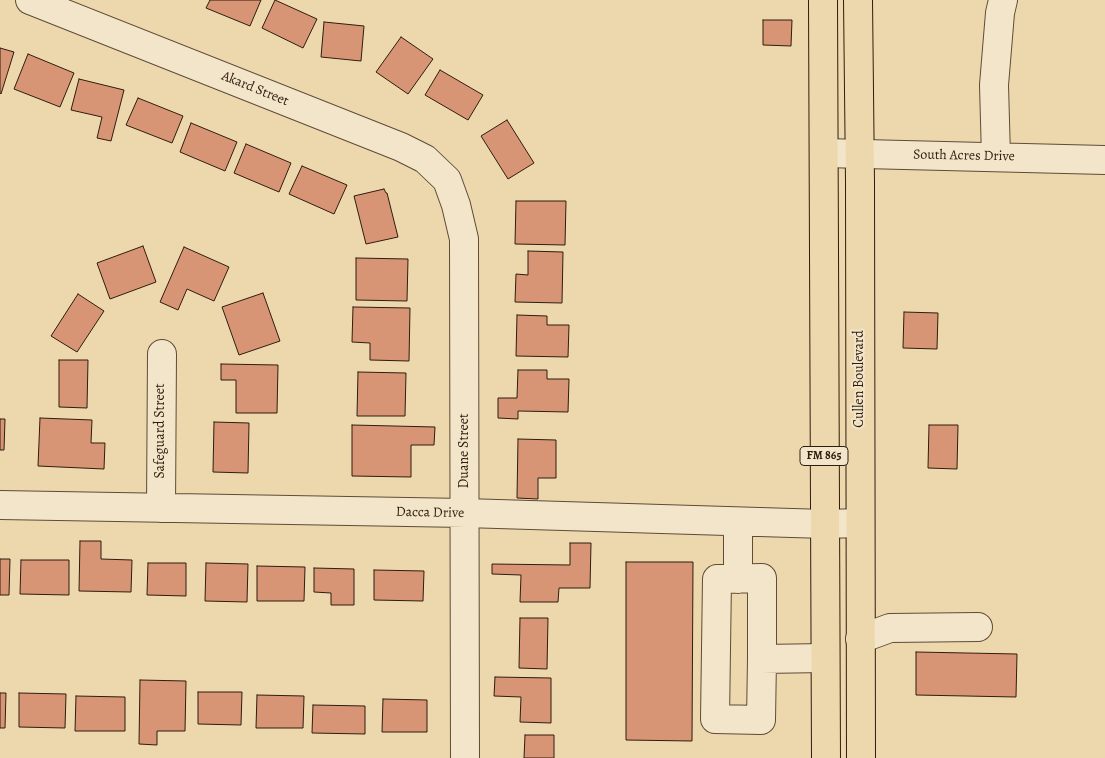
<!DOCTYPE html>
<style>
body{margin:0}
canvas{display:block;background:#edd7ad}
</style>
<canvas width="1105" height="758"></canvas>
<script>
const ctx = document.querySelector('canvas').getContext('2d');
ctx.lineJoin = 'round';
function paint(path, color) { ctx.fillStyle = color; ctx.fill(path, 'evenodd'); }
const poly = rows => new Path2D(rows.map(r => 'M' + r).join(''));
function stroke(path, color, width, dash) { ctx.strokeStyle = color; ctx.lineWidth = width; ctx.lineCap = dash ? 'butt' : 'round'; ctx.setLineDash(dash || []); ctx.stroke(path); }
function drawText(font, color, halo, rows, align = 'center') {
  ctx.font = font + ' Alegreya,serif'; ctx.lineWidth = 4; ctx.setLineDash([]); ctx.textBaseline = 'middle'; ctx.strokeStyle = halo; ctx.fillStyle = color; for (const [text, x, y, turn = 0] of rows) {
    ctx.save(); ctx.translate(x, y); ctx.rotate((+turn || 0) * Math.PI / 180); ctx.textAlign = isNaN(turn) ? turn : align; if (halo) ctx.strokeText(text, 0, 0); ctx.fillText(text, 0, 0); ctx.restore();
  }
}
const building = poly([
 [210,0,261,0,250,26,206,8,210,0],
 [275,0,317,19,303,48,262,28,275,0],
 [763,20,792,20,791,46,763,45,763,20],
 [324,22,364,26,361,61,321,57,324,22],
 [401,37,433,59,408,94,376,72,401,37],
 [0,48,14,52,1,94,0,93,0,48],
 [28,54,74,73,60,107,14,89,28,54],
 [440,70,483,95,468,120,425,95,440,70],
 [79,79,124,90,111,141,97,138,102,117,71,110,79,79],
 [138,98,183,116,172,143,126,125,138,98],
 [507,120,534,163,508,179,481,136,507,120],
 [191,123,237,142,225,171,180,152,191,123],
 [246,144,291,163,279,192,234,173,246,144],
 [302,166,347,185,334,214,289,194,302,166],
 [384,189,386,193,387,193,398,237,366,244,354,196,384,189],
 [516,201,566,201,565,245,515,244,516,201],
 [143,246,156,282,110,299,97,263,143,246],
 [184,247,229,267,214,301,187,289,178,310,160,302,184,247],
 [528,251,563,252,562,303,515,302,516,274,528,275,528,251],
 [356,258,408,259,407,301,356,300,356,258],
 [263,293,280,341,239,355,222,307,263,293],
 [78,294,104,311,77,352,51,336,78,294],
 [353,307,410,308,409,361,370,360,370,343,352,342,353,307],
 [904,312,938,313,937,349,903,348,904,312],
 [517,315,547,316,547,325,569,325,568,357,516,356,517,315],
 [59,360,88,360,87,408,59,407,59,360],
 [221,364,278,365,277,413,236,413,236,380,221,380,221,364],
 [518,370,547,370,547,379,569,379,568,412,518,411,518,419,498,418,498,398,517,398,518,370],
 [358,372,406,373,405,416,357,416,358,372],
 [40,418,92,420,91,443,105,443,104,469,38,466,40,418],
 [0,419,5,419,4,450,0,450,0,419],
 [214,422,249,423,248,473,213,472,214,422],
 [352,425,435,427,434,445,411,445,411,477,352,476,352,425],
 [929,425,958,425,957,469,928,468,929,425],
 [518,439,556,440,556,478,538,478,538,499,517,498,518,439],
 [80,541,101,541,101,559,132,560,131,592,79,591,80,541],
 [570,543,591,543,590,588,559,588,558,602,520,602,521,575,492,574,492,564,570,565,570,543],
 [0,559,10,559,9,595,0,595,0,559],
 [21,560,69,560,69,595,20,594,21,560],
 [626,562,693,562,692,741,626,740,626,562],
 [148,563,186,563,186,596,147,595,148,563],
 [206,563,248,564,247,602,205,601,206,563],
 [257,566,305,567,304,601,257,601,257,566],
 [314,568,354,569,354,605,331,605,331,593,314,592,314,568],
 [374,570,424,571,423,601,374,600,374,570],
 [520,618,548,618,547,669,519,668,520,618],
 [916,652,1017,654,1016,697,916,695,916,652],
 [495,677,551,678,551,723,520,722,521,697,494,696,495,677],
 [140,680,186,681,185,731,157,731,157,745,139,744,140,680],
 [198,692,242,692,241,725,198,724,198,692],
 [0,693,6,693,5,728,0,728,0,693],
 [19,693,66,694,65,728,19,727,19,693],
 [257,695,304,696,303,728,256,728,257,695],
 [76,696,125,697,125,731,75,731,76,696],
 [383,699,427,700,427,732,382,732,383,699],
 [313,705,365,706,365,734,312,733,313,705],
 [525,735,554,735,554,758,524,758,525,735]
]);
const minor = poly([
 [30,0,401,147,425,159,447,180,456,205,464,239,465,758],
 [824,153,1105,160],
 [996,157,994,85,1000,13,1003,0],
 [0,505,465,513,825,524,860,523],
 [161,508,162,354],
 [738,579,738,522],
 [860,639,890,628,978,627],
 [762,659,761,720,715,719,717,579,762,578,762,659,825,658]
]);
const major = poly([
 [823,0,826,758],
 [858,0,860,181,861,758]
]);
const shields = [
 [824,456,48]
];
const shieldNames = [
 ["FM 865",824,456]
];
const streetNames = [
 ["Akard Street",255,89,22],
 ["South Acres Drive",964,156,1],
 ["Cullen Boulevard",860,379,-90],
 ["Safeguard Street",161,431,-90],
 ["Duane Street",465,451,-90],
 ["Dacca Drive",430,513,1]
];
paint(building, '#d79575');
stroke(building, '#2e1d0f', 1);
stroke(minor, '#5e4c36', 30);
stroke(major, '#2e1d0f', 30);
stroke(minor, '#f3e5ca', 28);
stroke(major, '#edd7ad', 28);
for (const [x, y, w] of shields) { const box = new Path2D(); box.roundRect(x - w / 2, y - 9.5, w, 19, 4); ctx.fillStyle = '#f3e5ca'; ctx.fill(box); stroke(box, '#2e1d0f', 1); }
drawText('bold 12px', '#2e1d0f', null, shieldNames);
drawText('14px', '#2e1d0f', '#f3e5ca', streetNames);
</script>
